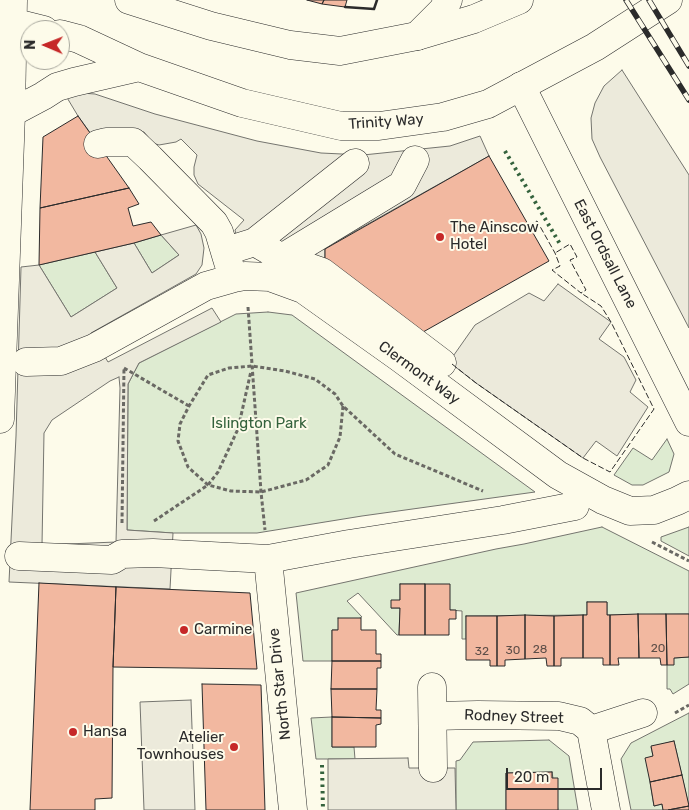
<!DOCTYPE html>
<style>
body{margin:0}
#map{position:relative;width:689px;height:810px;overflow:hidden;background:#fdfbea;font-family:Rubik,sans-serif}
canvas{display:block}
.north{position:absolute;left:20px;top:20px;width:50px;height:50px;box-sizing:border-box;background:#fdfbea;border:1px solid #a9a89e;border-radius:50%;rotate:271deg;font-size:14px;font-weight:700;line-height:20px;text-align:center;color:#2b2b2b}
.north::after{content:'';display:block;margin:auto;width:18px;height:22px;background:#c62828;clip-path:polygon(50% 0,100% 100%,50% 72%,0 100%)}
.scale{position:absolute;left:506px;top:768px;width:96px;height:22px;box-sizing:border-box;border:2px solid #2b2b2b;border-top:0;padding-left:6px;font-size:15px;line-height:18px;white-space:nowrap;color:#2b2b2b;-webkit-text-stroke:4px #fdfbea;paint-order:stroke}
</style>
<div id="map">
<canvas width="689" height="810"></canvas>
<div class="north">N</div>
<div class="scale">20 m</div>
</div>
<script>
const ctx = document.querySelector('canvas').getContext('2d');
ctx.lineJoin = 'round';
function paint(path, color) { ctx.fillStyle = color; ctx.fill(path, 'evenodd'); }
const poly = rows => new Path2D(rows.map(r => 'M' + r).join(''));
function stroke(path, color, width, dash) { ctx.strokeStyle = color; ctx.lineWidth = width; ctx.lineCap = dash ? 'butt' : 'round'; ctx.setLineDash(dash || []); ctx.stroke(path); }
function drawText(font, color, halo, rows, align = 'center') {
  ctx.font = font + ' Rubik,sans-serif'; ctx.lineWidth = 4; ctx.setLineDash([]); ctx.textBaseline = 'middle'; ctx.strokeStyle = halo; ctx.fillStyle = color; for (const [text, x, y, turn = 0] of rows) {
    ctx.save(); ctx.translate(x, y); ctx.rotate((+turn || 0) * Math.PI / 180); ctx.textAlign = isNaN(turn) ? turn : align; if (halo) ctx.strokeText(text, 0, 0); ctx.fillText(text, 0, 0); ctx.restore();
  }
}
const green = poly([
 [161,235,179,255,152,273,134,243,161,235],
 [95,252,117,288,71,317,39,265,95,252],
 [268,312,292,315,535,492,362,516,257,533,173,533,127,530,128,384,139,363,236,314,268,312],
 [667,439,674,454,669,472,643,485,632,485,614,475,633,448,652,460,667,439],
 [602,527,689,571,689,614,607,615,607,602,587,602,587,615,466,616,466,639,462,639,462,611,450,610,425,584,400,584,400,600,391,608,400,608,399,635,397,635,358,593,347,601,362,617,338,630,332,630,332,661,303,661,296,593,496,549,524,544,602,527],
 [689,527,689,556,661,541,661,537,689,527],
 [689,657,689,684,673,694,670,689,667,689,667,665,674,658,689,657],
 [689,713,689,807,674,741,651,747,653,756,650,782,654,806,662,804,663,810,631,810,621,759,631,743,689,713],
 [332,717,332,747,354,747,355,759,316,759,311,718,332,717],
 [549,740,569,756,578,810,558,810,552,772,506,773,506,810,456,810,456,761,460,760,473,742,549,740]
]);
const parking = poly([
 [622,70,689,175,689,328,600,157,592,139,591,118,595,103,604,86,622,70],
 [81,93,95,94,155,114,257,141,321,153,363,155,450,146,480,136,489,156,325,248,325,269,292,267,251,257,239,247,235,230,244,220,198,184,194,175,194,167,197,155,181,139,176,142,159,145,153,143,144,132,137,130,91,134,78,116,66,96,81,93],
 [196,225,201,234,204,248,202,265,196,274,91,333,108,362,212,308,221,322,139,363,128,384,127,530,173,533,170,589,9,582,16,436,21,267,39,265,71,317,117,288,95,252,134,243,152,273,179,255,161,235,196,225],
 [119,377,120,388,116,542,42,545,44,433,52,420,110,381,119,377],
 [558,284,611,322,599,339,624,357,636,380,630,392,648,407,617,456,596,441,583,458,476,383,449,362,475,325,529,293,544,301,558,284],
 [191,700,195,810,144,810,140,702,191,700],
 [408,758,409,768,455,768,456,810,328,810,328,759,408,758]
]);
const building = poly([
 [307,0,324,0,322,4,307,0],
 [324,0,347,0,345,7,322,4,324,0],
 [78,116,129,188,40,208,43,137,78,116],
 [489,156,549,261,416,336,325,269,325,249,489,156],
 [129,188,139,204,128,208,133,226,151,222,161,235,134,243,39,265,40,208,129,188],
 [39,583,116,587,113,667,112,798,95,799,95,810,30,810,39,583],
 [400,584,425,584,425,635,399,635,400,608,391,608,391,600,400,600,400,584],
 [425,584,450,584,450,610,456,610,456,619,449,619,449,635,425,635,425,584],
 [116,587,250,593,257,669,113,667,116,587],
 [587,602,607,602,607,615,610,615,610,665,603,665,603,658,583,658,583,615,587,615,587,602],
 [638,614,639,658,618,658,619,665,610,665,610,615,638,614],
 [638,614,666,614,667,665,661,665,660,658,639,658,638,614],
 [666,614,689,614,689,657,674,658,674,665,667,665,666,614],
 [525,615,525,659,505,660,505,666,497,666,497,616,525,615],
 [525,615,554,616,554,666,547,666,546,658,525,659,525,615],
 [583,615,583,658,561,658,561,666,554,666,554,616,583,615],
 [466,616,497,616,497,666,490,666,490,660,466,660,466,616],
 [338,618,361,618,361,630,376,630,376,654,381,654,381,661,332,661,332,630,338,630,338,618],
 [332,661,381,661,381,668,377,668,377,689,331,689,332,661],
 [202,684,261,685,265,810,206,810,202,684],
 [331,689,377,689,376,710,381,710,381,718,332,717,331,689],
 [332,717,381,718,381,724,376,725,376,747,332,747,332,717],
 [674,741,682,775,650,782,645,758,653,756,651,746,674,741],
 [552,772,552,778,558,778,558,810,506,810,506,773,552,772],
 [682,775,689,806,668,810,663,810,662,804,654,806,650,782,682,775],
 [689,806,689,810,668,810,689,806]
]);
const path = poly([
 [248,307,261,492,265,530],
 [124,368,189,406],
 [343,406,340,437,328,465,306,480,261,492,231,491,208,485,188,467,178,441,180,424,189,406,208,375,229,368,252,366,285,371,315,379,335,394,343,406,395,454,483,491],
 [154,521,208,485,218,472,238,429,251,371],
 [122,523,124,368],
 [652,542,689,561],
 [675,713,689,705]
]);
const minor = poly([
 [417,36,443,10,448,0],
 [98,144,106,142,133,142,150,158,214,223,219,232,228,262,234,278],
 [255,242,282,258,322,272,442,363],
 [239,247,255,242,355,163],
 [282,258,402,185,415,160],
 [26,362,61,361,94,348,206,286,234,278,245,276,270,277,303,289,400,358,558,475,603,500,630,511,654,510,677,501,689,495],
 [19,556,112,560,122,554,153,553,268,559,349,544,503,520,575,506],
 [268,559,293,810],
 [432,687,433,768],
 [433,716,478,715,559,716,580,721,591,730,606,810],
 [591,730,643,713]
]);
const major = poly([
 [521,86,689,422]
]);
const highway = poly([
 [129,0,211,26,290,45,340,51,417,36,474,19,519,0],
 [0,19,44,30],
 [60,34,79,39,139,67,242,103,341,126,379,126,443,117,488,104,595,47,668,0],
 [11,113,43,96,57,87,74,82,139,67],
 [0,419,11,113,13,0]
]);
const rail = poly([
 [626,0,689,100],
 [649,0,689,66]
]);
const hedge = poly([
 [505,151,560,244],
 [322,765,323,810]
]);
const fence = poly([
 [528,225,537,221,555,253,560,266,552,270,581,293,586,290,570,260,577,257,570,244,555,253],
 [452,364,476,383,583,458,610,472,654,409,611,322,601,306,581,293]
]);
const wall = poly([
 [345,7,374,9,377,0]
]);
const markers = [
 [440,237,5,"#c62828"],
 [184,630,5,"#c62828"],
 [73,732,5,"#c62828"],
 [234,747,5,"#c62828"]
];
const numberNames = [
 ["20",658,649],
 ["28",540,650],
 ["30",513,651],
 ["32",482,652]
];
const streetNames = [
 ["Trinity Way",386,122,-4],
 ["East Ordsall Lane",605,254,63],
 ["Clermont Way",419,373,36],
 ["North Star Drive",280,684,-96],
 ["Rodney Street",514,717,2]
];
const poiNames = [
 ["The Ainscow",450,228],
 ["Hotel",450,245],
 ["Carmine",194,630],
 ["Hansa",83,732],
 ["Atelier",224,738,"right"],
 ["Townhouses",224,755,"right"]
];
const parkNames = [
 ["Islington Park",259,424]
];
paint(green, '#deebd1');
stroke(green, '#74746e', 1);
paint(parking, '#eceadb');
stroke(parking, '#74746e', 1);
paint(building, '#f2b8a0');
stroke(building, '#2b2b2b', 1);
stroke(minor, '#2b2b2b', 29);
stroke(major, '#2b2b2b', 29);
stroke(highway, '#2b2b2b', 29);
stroke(path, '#6a6964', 3, [4, 2.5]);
stroke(minor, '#fdfbea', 28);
stroke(major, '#fdfbea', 28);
stroke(highway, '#fdfbea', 28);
stroke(rail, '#2b2b2b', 5.5);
stroke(rail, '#fdfbea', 4, [11]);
stroke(hedge, '#34623c', 4, [2.5, 4]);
stroke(fence, '#2b2b2b', 1, [6, 2.5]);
stroke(wall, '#2b2b2b', 2.5);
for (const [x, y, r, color] of markers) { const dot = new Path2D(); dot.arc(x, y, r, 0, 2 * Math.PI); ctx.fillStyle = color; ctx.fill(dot); stroke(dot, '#fdfbea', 2); }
drawText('12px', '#5d4e48', null, numberNames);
drawText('15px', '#2b2b2b', '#fdfbea', streetNames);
drawText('15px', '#2b2b2b', '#fdfbea', poiNames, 'left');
drawText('15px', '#34623c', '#fdfbea', parkNames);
</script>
